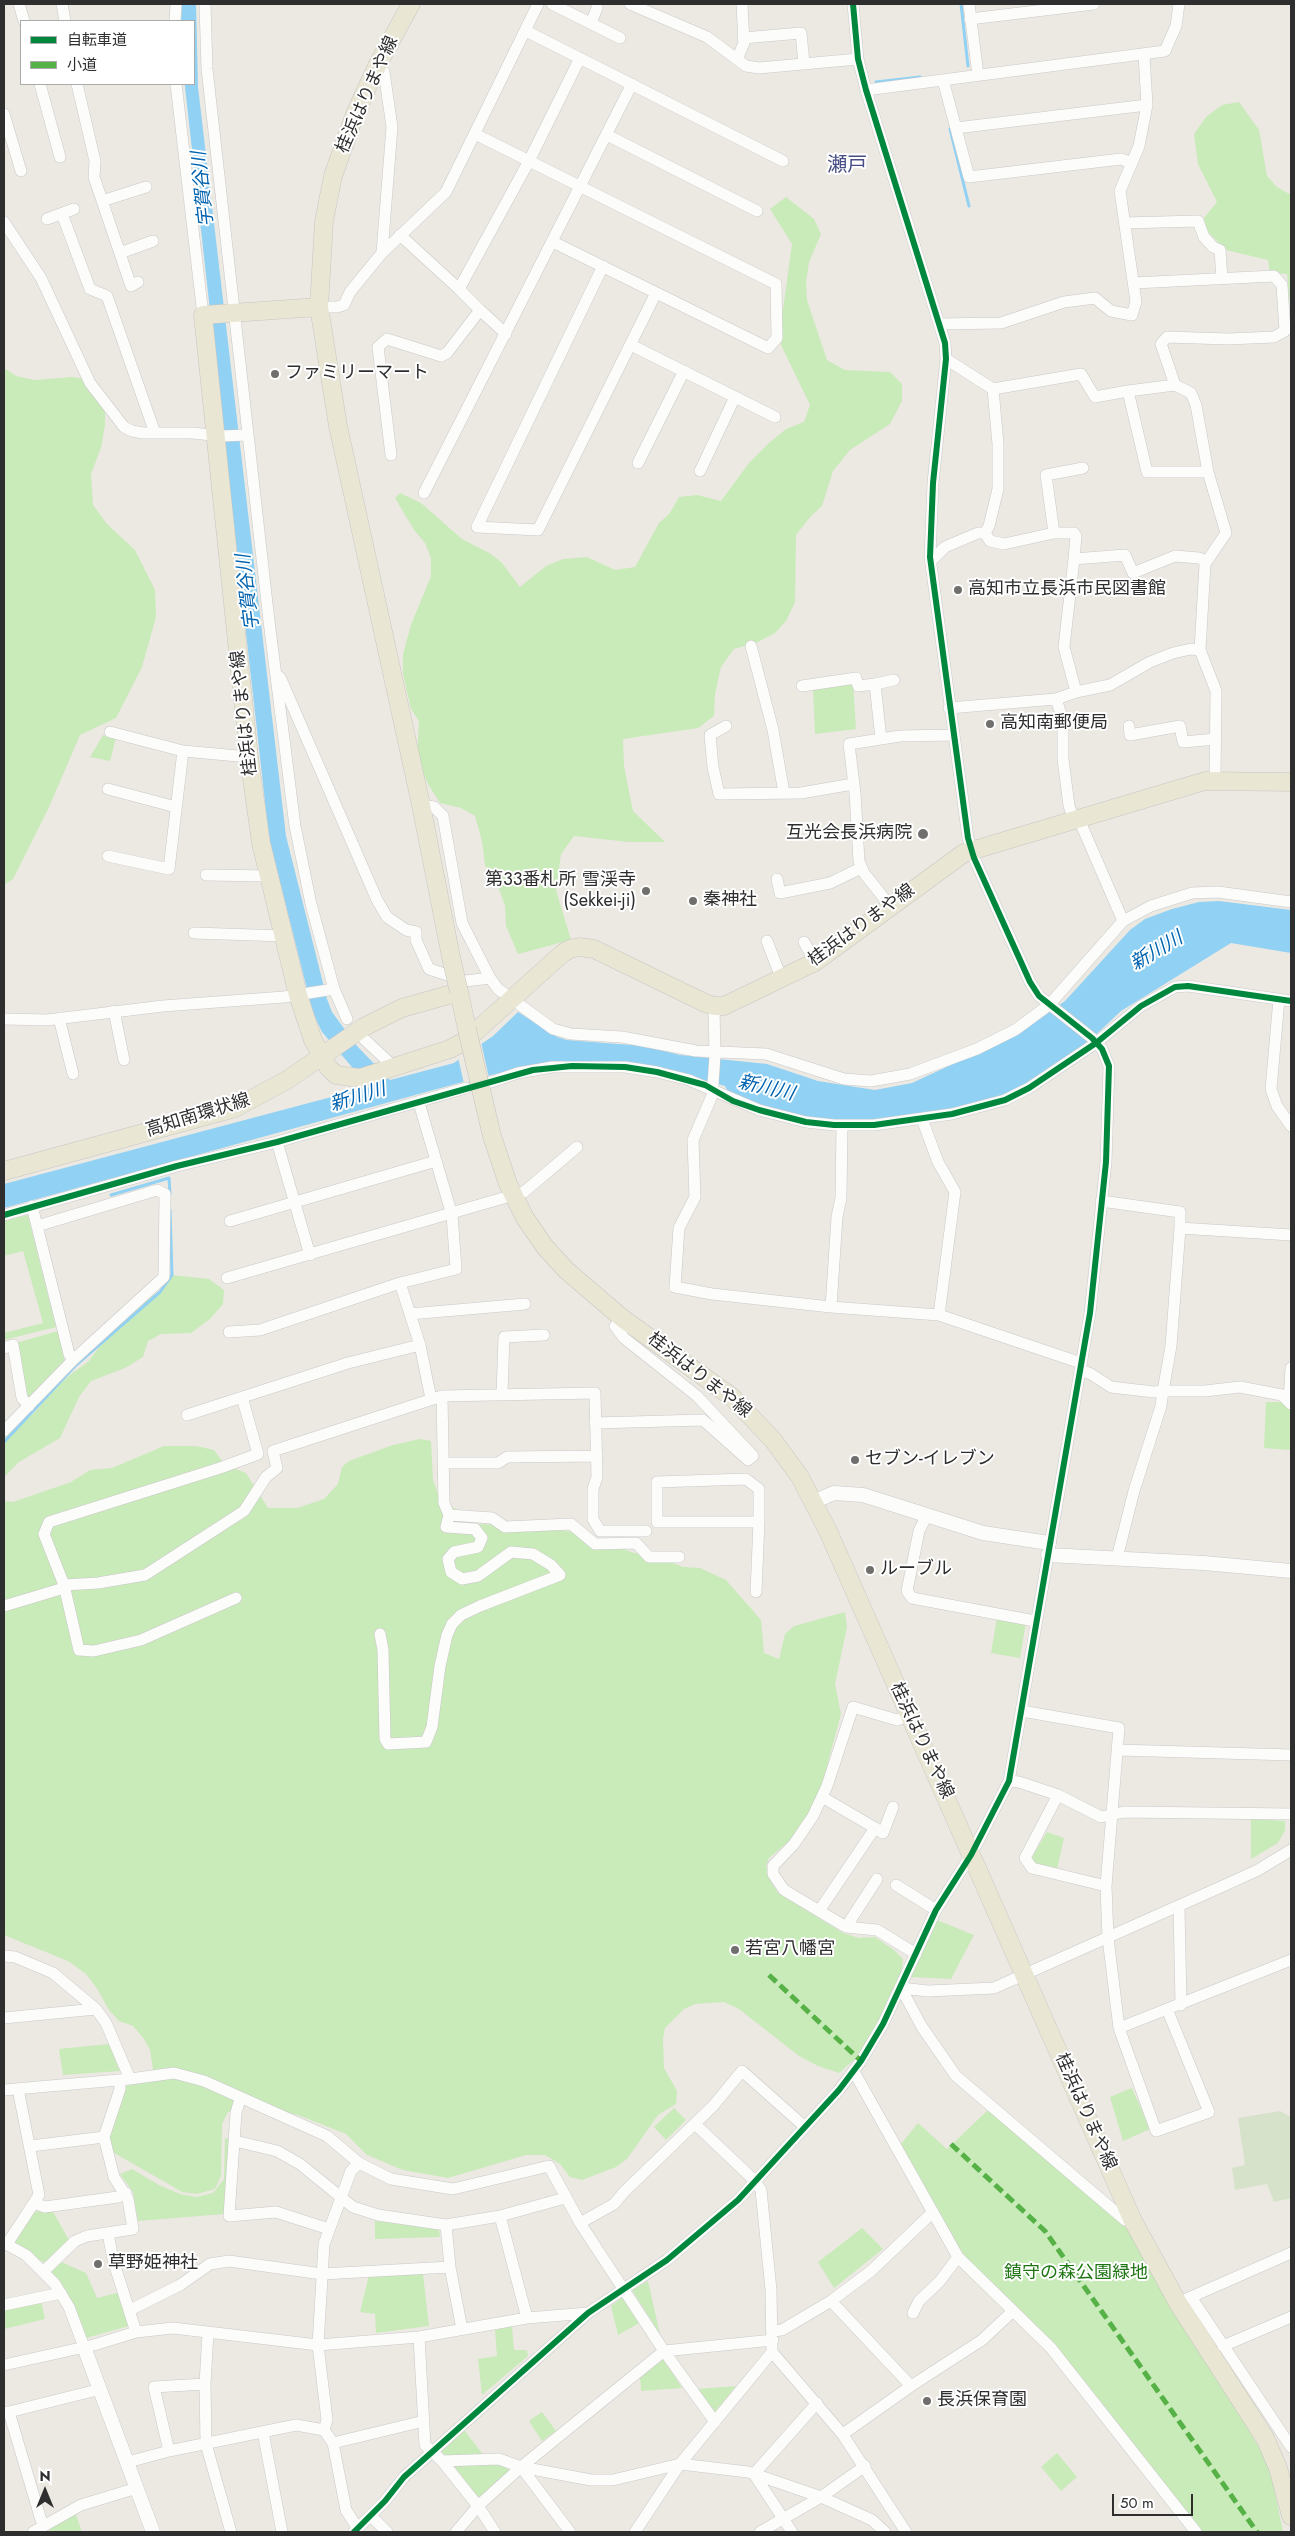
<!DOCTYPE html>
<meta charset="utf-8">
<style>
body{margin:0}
#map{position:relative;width:1295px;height:2536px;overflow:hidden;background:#ece9e3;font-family:Jost,"Noto Sans JP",sans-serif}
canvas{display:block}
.frame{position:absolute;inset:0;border:5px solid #2e2e2e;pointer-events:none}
.legend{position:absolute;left:20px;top:20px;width:175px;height:65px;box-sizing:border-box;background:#fff;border:1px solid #ababab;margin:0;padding:6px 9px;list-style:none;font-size:15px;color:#2e2e2e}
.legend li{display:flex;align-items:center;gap:10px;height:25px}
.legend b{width:25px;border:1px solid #ababab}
.north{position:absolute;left:20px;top:2466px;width:50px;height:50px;-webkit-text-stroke:4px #fff;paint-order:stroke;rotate:0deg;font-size:14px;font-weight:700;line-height:20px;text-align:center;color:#2e2e2e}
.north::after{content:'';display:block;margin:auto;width:18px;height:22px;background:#2e2e2e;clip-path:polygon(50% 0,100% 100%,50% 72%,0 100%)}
.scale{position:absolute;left:1112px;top:2494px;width:81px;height:22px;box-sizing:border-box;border:2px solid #2e2e2e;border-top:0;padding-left:6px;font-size:15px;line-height:18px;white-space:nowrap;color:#2e2e2e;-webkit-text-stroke:4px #fff;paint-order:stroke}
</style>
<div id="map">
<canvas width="1295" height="2536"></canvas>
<div class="frame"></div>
<ul class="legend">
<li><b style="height:6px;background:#00873e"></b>自転車道</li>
<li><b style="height:6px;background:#56b246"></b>小道</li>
</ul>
<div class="north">N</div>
<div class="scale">50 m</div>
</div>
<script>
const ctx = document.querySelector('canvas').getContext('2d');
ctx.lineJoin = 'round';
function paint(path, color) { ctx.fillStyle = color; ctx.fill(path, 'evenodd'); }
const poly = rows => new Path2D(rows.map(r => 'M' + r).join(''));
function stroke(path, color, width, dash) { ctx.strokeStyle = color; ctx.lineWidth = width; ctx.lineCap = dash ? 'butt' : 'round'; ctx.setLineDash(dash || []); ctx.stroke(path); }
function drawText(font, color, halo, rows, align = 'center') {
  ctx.font = font + ' Jost,"Noto Sans JP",sans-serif'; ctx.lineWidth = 4; ctx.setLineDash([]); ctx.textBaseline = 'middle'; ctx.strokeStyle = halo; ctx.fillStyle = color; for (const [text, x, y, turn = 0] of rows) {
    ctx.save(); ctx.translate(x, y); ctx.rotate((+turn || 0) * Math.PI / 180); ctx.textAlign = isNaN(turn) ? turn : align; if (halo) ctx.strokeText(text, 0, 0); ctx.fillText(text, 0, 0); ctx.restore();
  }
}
const green = poly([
 [1239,102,1259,130,1267,176,1277,187,1291,195,1291,316,1287,274,1270,273,1268,260,1226,250,1206,230,1204,218,1217,202,1198,164,1194,134,1206,117,1222,105],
 [786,197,814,219,821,234,809,262,806,283,807,300,827,360,845,370,890,372,902,384,902,401,890,424,850,450,833,471,822,506,811,516,796,535,795,602,786,621,775,633,758,642,734,649,721,667,715,694,714,716,698,728,623,739,624,766,633,811,665,842,629,842,574,836,561,854,556,890,571,940,518,954,506,926,505,906,498,886,485,865,482,841,475,816,461,808,440,803,428,784,417,758,419,721,411,709,403,674,403,654,411,625,431,576,431,558,425,543,414,530,395,498,400,493,421,503,462,539,491,554,502,563,520,587,546,566,563,559,587,557,615,570,635,567,659,523,670,513,679,497,697,495,721,501,749,463,769,443,786,429,804,422,810,405,781,345,781,324,792,244,770,209],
 [4,368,16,376,35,380,72,377,94,380,105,398,105,425,101,448,91,474,93,505,107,524,135,550,155,590,156,617,142,667,116,718,80,735,49,807,13,879,4,885],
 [853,682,856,729,815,734,813,688],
 [103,735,116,738,110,761,90,757],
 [28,1215,56,1327,4,1340,4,1333,43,1323,23,1251,4,1256,4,1221],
 [171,1275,209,1279,224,1290,223,1304,210,1319,191,1333,161,1334,148,1341,143,1357,125,1368,91,1381,79,1397,60,1438,19,1462,4,1477,4,1439,35,1412,51,1392,71,1374,88,1362,124,1314,163,1289],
 [58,1331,65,1362,29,1398,24,1391,16,1343],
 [1266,1402,1283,1402,1291,1409,1291,1450,1264,1448],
 [420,1439,431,1441,433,1480,440,1499,478,1524,534,1527,582,1533,634,1553,653,1555,683,1567,700,1568,726,1580,761,1620,764,1653,779,1659,785,1634,794,1626,845,1612,847,1627,835,1684,841,1714,820,1792,801,1831,769,1858,766,1866,771,1882,778,1893,843,1933,859,1938,875,1937,894,1950,903,1959,901,1973,880,2021,856,2058,839,2073,818,2066,799,2056,739,2009,724,2002,695,2004,684,2009,665,2028,663,2039,664,2068,677,2091,676,2104,658,2115,627,2159,616,2167,582,2180,570,2177,560,2164,545,2155,526,2155,448,2178,403,2170,367,2155,346,2134,298,2115,246,2106,228,2112,222,2124,221,2176,215,2189,197,2194,182,2192,111,2151,108,2139,125,2087,153,2069,150,2050,144,2039,133,2026,119,2021,109,2010,96,1987,86,1974,68,1961,4,1935,4,1501,13,1502,71,1482,90,1470,112,1468,164,1446,196,1446,214,1450,225,1465,246,1473,268,1508,297,1508,324,1499,338,1484,342,1467,349,1461,393,1445],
 [997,1618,1026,1622,1020,1658,991,1653],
 [1251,1819,1285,1821,1285,1830,1278,1843,1251,1859],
 [1047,1832,1064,1838,1057,1869,1035,1865,1032,1857],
 [937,1920,974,1935,951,1979,909,1977],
 [109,2044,120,2071,63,2075,59,2049],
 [1132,2088,1150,2129,1123,2141,1110,2097],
 [674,2108,686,2120,666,2140,654,2127],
 [988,2110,1130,2231,1163,2294,1215,2371,1270,2467,1283,2532,1200,2532,1054,2346,958,2250,901,2144,918,2123,947,2149],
 [225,2138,235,2141,224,2214,138,2221,133,2192,120,2174,132,2169,159,2185,180,2194,196,2197,213,2193,224,2179],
 [52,2210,69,2240,46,2264,13,2243,33,2212],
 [375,2221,439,2229,440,2237,375,2239],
 [862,2228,883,2249,834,2288,818,2262],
 [59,2261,86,2273,97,2298,120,2292,129,2326,86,2338,50,2271],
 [423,2274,429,2326,376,2333,375,2314,360,2312,369,2275],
 [648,2281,660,2334,632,2290],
 [624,2296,641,2322,618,2335,611,2306],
 [41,2301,45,2319,4,2329,4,2310],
 [512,2326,514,2350,527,2350,528,2356,482,2395,478,2359,497,2356,495,2330],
 [663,2358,682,2388,641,2391,640,2376],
 [736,2386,715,2412,698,2389],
 [542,2412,556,2431,542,2441,529,2421],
 [464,2430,485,2457,448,2459,441,2451],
 [1057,2453,1077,2477,1061,2491,1041,2467],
 [503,2463,510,2472,480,2499,453,2465],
 [75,2512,82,2532,50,2532,48,2527]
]);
const cemetery = poly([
 [1280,2111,1291,2117,1291,2198,1274,2202,1267,2184,1235,2190,1232,2168,1245,2165,1238,2118]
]);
const water = poly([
 [182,4,196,4,198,87,286,836,327,999,332,1012,357,1046,390,1080,454,1063,493,1036,518,1012,557,1037,567,1040,644,1046,680,1055,767,1064,818,1081,875,1090,912,1083,1020,1033,1065,1001,1130,930,1145,919,1172,909,1199,902,1219,901,1291,910,1291,953,1231,943,1121,1011,1083,1047,1026,1084,998,1097,942,1111,868,1123,836,1122,790,1114,729,1094,725,1086,669,1070,520,1068,459,1083,4,1208,4,1184,369,1087,322,1032,313,1013,269,838,185,87,185,84,194,84,194,21,181,21]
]);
const pier = poly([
 [481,1042,489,1078,464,1084,458,1057]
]);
const stream = poly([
 [961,4,968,66],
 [876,82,920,77],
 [950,129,969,206],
 [111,1195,169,1178,170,1194],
 [4,1442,76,1365,160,1292,172,1275,170,1210]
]);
const minor = poly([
 [19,4,24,21],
 [62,4,65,21],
 [205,4,207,69,269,621,295,826,311,904,334,989,347,1019],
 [552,4,620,38],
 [630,4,707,37,746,66,759,68,858,59],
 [969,4,978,75],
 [970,19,1094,4],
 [175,21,176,4],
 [591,23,597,8],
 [526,31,783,161],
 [743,38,801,33,804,63],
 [737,59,744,43,742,4],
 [377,66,384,72,392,127,382,253],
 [943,80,969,177,1121,159,1132,163],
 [40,84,60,157],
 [77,84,95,161,94,177,131,286,138,282],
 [176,84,203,315],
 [866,90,1165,51,1176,26,1179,4],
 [4,114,21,171],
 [956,128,1147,105],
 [475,134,776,284,777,338,768,348,553,242],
 [607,135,757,211],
 [102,201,146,187],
 [62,214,90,289,107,296,155,433],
 [47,219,74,209],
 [4,222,41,278,90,383,124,427,132,431,143,433,192,433,222,436,247,435],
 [1125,223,1198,221,1204,237,1213,247,1220,250,1222,279],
 [400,235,459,289,529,161,580,58],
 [120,253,153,241],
 [603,266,477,527,538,530,656,293],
 [1134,283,1274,276,1282,285,1285,331,1274,337,1228,339,1167,337,1161,344,1175,385,1191,393,1196,405,1208,472,1226,533,1205,564,1200,650,1216,691,1215,780],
 [319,307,337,307,344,305,350,292,382,253,446,192,538,4],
 [480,310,506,334],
 [940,324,1001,323,1064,302,1095,298,1111,311,1132,315,1136,302,1120,191,1139,146,1147,105,1144,55],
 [631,345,775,417],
 [946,359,993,389,1081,374,1095,397,1128,391],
 [1175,385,1128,391,1147,472,1208,472],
 [391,455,378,347,387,339,441,356,447,353,480,310,459,289],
 [638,463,684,371],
 [700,471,735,397],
 [424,493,632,84],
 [985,533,990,541,1004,544,1054,533,1046,475,1083,468],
 [1054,533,1074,533,1076,536,1074,559,1125,555,1133,573,1175,556,1199,558,1204,560,1205,564],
 [930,557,934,558,945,547,959,541,978,533,985,533,989,526,998,489,998,444,993,389],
 [1074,559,1064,647,1076,692],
 [751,646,773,730,784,793],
 [280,677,377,900,387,917,406,930,416,932,416,940,429,969,466,981,490,978],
 [875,684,894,680],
 [802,686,856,678,858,686,875,684,881,739],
 [1056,699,1063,720,1063,759,1069,806,1074,820,1081,824,1123,921],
 [949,708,1056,699,1076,692,1110,685,1150,662,1173,653,1191,649,1200,650],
 [726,726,710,735,713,767,719,794,801,793,853,784],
 [1129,726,1130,735,1180,726,1183,742,1216,739],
 [110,732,183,751,249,757],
 [108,789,176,807],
 [421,805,434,807,443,816,462,923,490,978,498,989,553,1029,571,1034,622,1037,696,1051,766,1054,844,1079,871,1081,910,1074,977,1049,1015,1030,1049,1005,1123,921,1151,906,1192,893,1218,892,1291,902],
 [108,856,169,869,183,751],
 [206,875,269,876],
 [777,879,780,893,830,883,861,868],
 [891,907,864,873,859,861,855,793,849,744,900,736,953,735],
 [194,933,284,936],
 [767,941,782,980],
 [804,942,815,962],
 [1279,999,1271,1089,1277,1106,1291,1126],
 [114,1011,124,1060],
 [59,1018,73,1074],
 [4,1019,47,1020,163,1006,284,997,334,989],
 [364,1039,394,1067],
 [491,1082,518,1073,552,1067,625,1067,657,1072,689,1080,759,1110,806,1122,834,1125,874,1125,952,1114,1005,1100,1029,1088,1096,1043,1141,1006,1175,987,1188,986,1291,1001],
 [710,1089,713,1085,715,1055,714,1006],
 [714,1091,693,1140,695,1197,679,1228,675,1287,712,1294,831,1307,939,1315,1081,1363],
 [922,1119,938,1162,955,1192,939,1315],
 [277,1142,310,1255],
 [1101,1201,1180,1212,1180,1228,1291,1235],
 [32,1206,69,1354,73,1360],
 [4,1215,177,1166,277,1142,466,1088],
 [230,1221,436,1161],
 [227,1278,524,1192,577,1147],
 [400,1283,420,1345,431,1399],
 [831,1307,837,1217,841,1198,842,1125],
 [410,1314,525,1304],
 [229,1332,260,1330,400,1283,456,1269,452,1215,419,1103],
 [4,1348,13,1345,22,1398,29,1406],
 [1080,1370,1091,1374,1111,1387,1154,1392,1163,1391,1171,1346,1180,1228],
 [502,1394,504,1337,544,1335],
 [1289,1402,1291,1368],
 [187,1415,348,1363,420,1345],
 [595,1423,703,1420,748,1460,753,1456,697,1396,624,1338,615,1326,622,1318],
 [4,1431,73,1360,164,1277,165,1194,157,1190,37,1226],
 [443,1463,498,1463,507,1457,597,1456],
 [449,1515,492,1518,505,1527,571,1524,595,1544,636,1543,649,1557,679,1557],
 [926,1517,919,1531,907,1591,912,1598,1035,1621],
 [1117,1558,1134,1491,1161,1406,1163,1391,1205,1391,1240,1387,1282,1395,1291,1404],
 [64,1585,98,1583,145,1575,244,1511,266,1477,277,1468,273,1451,442,1396,595,1393,597,1477,593,1489,593,1519,600,1531,646,1531],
 [756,1592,759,1522,759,1489,746,1479,657,1482,657,1522,759,1522],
 [236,1598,141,1640,94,1651,79,1650,64,1585,44,1534,49,1522,220,1468,258,1454,242,1397],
 [4,1606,64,1588],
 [380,1634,383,1650,385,1739,388,1744,426,1742,432,1727,440,1666,447,1635,452,1624,461,1615,480,1606,560,1575,551,1565,533,1554,511,1552,478,1576,462,1579,451,1572,448,1559,454,1552,478,1547,482,1538,475,1529,446,1527,449,1515,444,1503,442,1396],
 [1022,1711,1119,1728,1106,1886,1108,1938,1119,2028],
 [908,1716,897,1720,853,1707,827,1786,813,1816,794,1844,773,1866,773,1874,784,1890,846,1927,877,1930,916,1954],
 [1118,1750,1291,1755],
 [1009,1781,1019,1782,1058,1795,1101,1817,1124,1812,1291,1814],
 [1058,1795,1025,1858,1032,1868,1106,1886],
 [875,1828,883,1833,893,1807],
 [896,1885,936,1910],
 [1179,1906,1181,2005],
 [819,1911,875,1828,822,1797],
 [846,1927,877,1879],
 [4,1956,15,1957,53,1973,96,2009,106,2023,130,2079],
 [901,1988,928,1991,994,1988,1223,1886,1258,1870,1291,1850],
 [901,1988,922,2027,956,2076,1125,2220,1133,2221],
 [1167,2009,1209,2112,1156,2131,1119,2028,1291,1960],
 [4,2018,96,2009],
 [854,2072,958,2257,1051,2348,1196,2532],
 [4,2090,130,2079,174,2073,204,2081,327,2136,359,2163,391,2179,453,2189,549,2166,580,2223,664,2351,715,2422],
 [240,2099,236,2113,229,2216,276,2212,329,2229],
 [235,2141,277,2151,300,2164,353,2207,378,2215,446,2225],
 [31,2146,104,2137,120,2089,120,2080],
 [34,2203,45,2207,118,2197,126,2193],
 [580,2223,614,2204,624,2192,713,2106,742,2071,805,2127],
 [108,2233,113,2260,136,2332],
 [4,2243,26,2255,55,2284,69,2307,84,2347],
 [7,2244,39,2195,18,2089],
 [44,2271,75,2241,87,2236,133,2229,128,2199,114,2177,104,2137],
 [1191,2297,1291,2447],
 [1184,2300,1291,2253],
 [831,2301,911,2386,843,2434],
 [4,2305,61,2293],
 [130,2310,180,2285,210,2264,229,2261,322,2274,450,2267],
 [913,2313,919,2301,940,2281,958,2257],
 [527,2318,500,2216,565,2198],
 [462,2329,450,2267,446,2225,500,2216],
 [772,2331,782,2330,831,2301,871,2271,933,2212],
 [419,2337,425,2445,442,2461,499,2459,521,2467,591,2480,613,2480,680,2464,748,2472,754,2474,792,2532],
 [1223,2346,1291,2317],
 [772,2352,843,2435,906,2532],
 [4,2365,94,2345,136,2332,173,2328,318,2345,419,2337,527,2318,588,2313],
 [205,2384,208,2333],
 [911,2386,982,2340,1013,2311],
 [817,2403,754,2474,821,2497,872,2520,885,2532],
 [9,2412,101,2389],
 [4,2413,9,2412,41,2520,44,2524],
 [324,2430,327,2420,318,2345,324,2244,351,2171,359,2163],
 [263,2432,282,2532],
 [333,2443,424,2421],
 [169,2451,154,2387,205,2384,206,2444,231,2532],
 [442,2461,478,2506,495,2532],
 [128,2462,169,2451,296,2425,324,2430,333,2443,346,2510,358,2529],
 [521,2467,570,2532],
 [371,2516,387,2532],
 [33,2532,81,2505,137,2488],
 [354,2532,385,2501,404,2477,588,2313,667,2260,738,2200,839,2090,861,2061,883,2024,936,1910,971,1855,1009,1781,1090,1313,1106,1162,1109,1066,1102,1049,1092,1038,1039,996,1030,982,974,858,968,838,930,557,933,483,946,359,945,343,866,90,858,59,853,4],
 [456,2532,478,2506,521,2467,664,2351,773,2340],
 [635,2532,680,2464,772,2352,771,2290,761,2190,755,2181,695,2124],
 [760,2532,821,2497,865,2466]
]);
const tertiary = poly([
 [813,1502,834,1493,863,1495,983,1533,1049,1543],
 [1048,1555,1204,1563,1291,1571],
 [84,2347,153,2532]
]);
const primary = poly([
 [411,4,377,66,355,114,333,176,324,221,319,307,338,426,421,805,451,957],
 [319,307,203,315,249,757,261,843,298,995,313,1040,328,1067,336,1075,360,1078,450,1049,465,1041,563,953,570,949,579,947,594,949,705,1003,714,1006,724,1006,815,962,964,853,1205,781,1291,782],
 [479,1081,492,1136,508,1184,525,1218,545,1247,566,1270,622,1318,732,1397,773,1440,800,1477,828,1531,1133,2221,1178,2303,1265,2438,1278,2468,1291,2516],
 [4,1171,235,1108,287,1080,364,1027,402,1008,459,992,467,1029]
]);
const primaryBridge = poly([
 [451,957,459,992],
 [467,1029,479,1081]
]);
const quiet = poly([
 [769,1975,861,2061],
 [951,2144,1045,2231,1257,2532]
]);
const cycleway = poly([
 [4,1215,177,1166,277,1142,533,1070,572,1066,625,1067,657,1072,705,1085,733,1101,759,1110,806,1122,834,1125,874,1125,952,1114,1005,1100,1029,1088,1096,1043,1141,1006,1175,987,1188,986,1291,1001],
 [354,2532,385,2501,404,2477,588,2313,667,2260,738,2200,839,2090,861,2061,883,2024,936,1910,971,1855,1009,1781,1090,1313,1106,1162,1109,1066,1102,1049,1092,1038,1039,996,1030,982,974,858,968,838,930,557,933,483,946,359,945,343,866,90,858,59,853,4]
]);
const markers = [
 [275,374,5,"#706f6d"],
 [958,590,5,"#706f6d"],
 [990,724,5,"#706f6d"],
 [923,834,6,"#706f6d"],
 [646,891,5,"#706f6d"],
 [693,901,5,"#706f6d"],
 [855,1460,5,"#706f6d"],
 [870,1570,5,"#706f6d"],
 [735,1950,5,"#706f6d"],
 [98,2264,5,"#706f6d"],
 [927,2401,5,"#706f6d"]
];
const streetNames = [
 ["桂浜はりまや線",368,95,-66],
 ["桂浜はりまや線",245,713,-96],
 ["桂浜はりまや線",862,926,-36],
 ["高知南環状線",198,1116,-17],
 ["桂浜はりまや線",699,1376,38],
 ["桂浜はりまや線",921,1741,65],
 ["桂浜はりまや線",1085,2112,66]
];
const poiNames = [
 ["ファミリーマート",285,374],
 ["高知市立長浜市民図書館",968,590],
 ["高知南郵便局",1000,724],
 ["互光会長浜病院",912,834,"right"],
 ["第33番札所 雪渓寺",636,881,"right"],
 ["(Sekkei-ji)",636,902,"right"],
 ["秦神社",703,901],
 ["セブン-イレブン",865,1460],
 ["ルーブル",880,1570],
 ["若宮八幡宮",745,1950],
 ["草野姫神社",108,2264],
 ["長浜保育園",937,2401]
];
const parkNames = [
 ["鎮守の森公園緑地",1076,2274]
];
const waterNames = [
 ["宇賀谷川",204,189,-96],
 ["宇賀谷川",249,592,-97],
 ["新川川",1157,952,-31],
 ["新川川",766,1089,13],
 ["新川川",358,1098,-17]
];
const quarterNames = [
 ["瀬戸",847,166]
];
paint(green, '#c9eab9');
paint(cemetery, '#d6e2ca');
paint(water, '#91d1f4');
paint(pier, '#ece9e3');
stroke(stream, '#91d1f4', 3);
stroke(minor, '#c9c8c8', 12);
stroke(tertiary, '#c9c8c8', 15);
stroke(primary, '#c6c5c3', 19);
stroke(minor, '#fcfcfb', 11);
stroke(tertiary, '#fcfcfb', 14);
stroke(primary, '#e9e6d4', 18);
stroke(primaryBridge, '#c6c5c3', 19, []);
stroke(primaryBridge, '#e9e6d4', 18);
stroke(quiet, '#56b246', 5, [10, 5]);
stroke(cycleway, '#00873e', 6);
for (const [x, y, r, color] of markers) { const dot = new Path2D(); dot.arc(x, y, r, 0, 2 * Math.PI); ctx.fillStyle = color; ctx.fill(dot); stroke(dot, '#fff', 2); }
drawText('18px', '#2e2e2e', '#fff', streetNames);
drawText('18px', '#2e2e2e', '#fff', poiNames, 'left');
drawText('18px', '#1f7514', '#fff', parkNames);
drawText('italic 19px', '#0063b0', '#fff', waterNames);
drawText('20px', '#484e84', '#fff', quarterNames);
</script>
